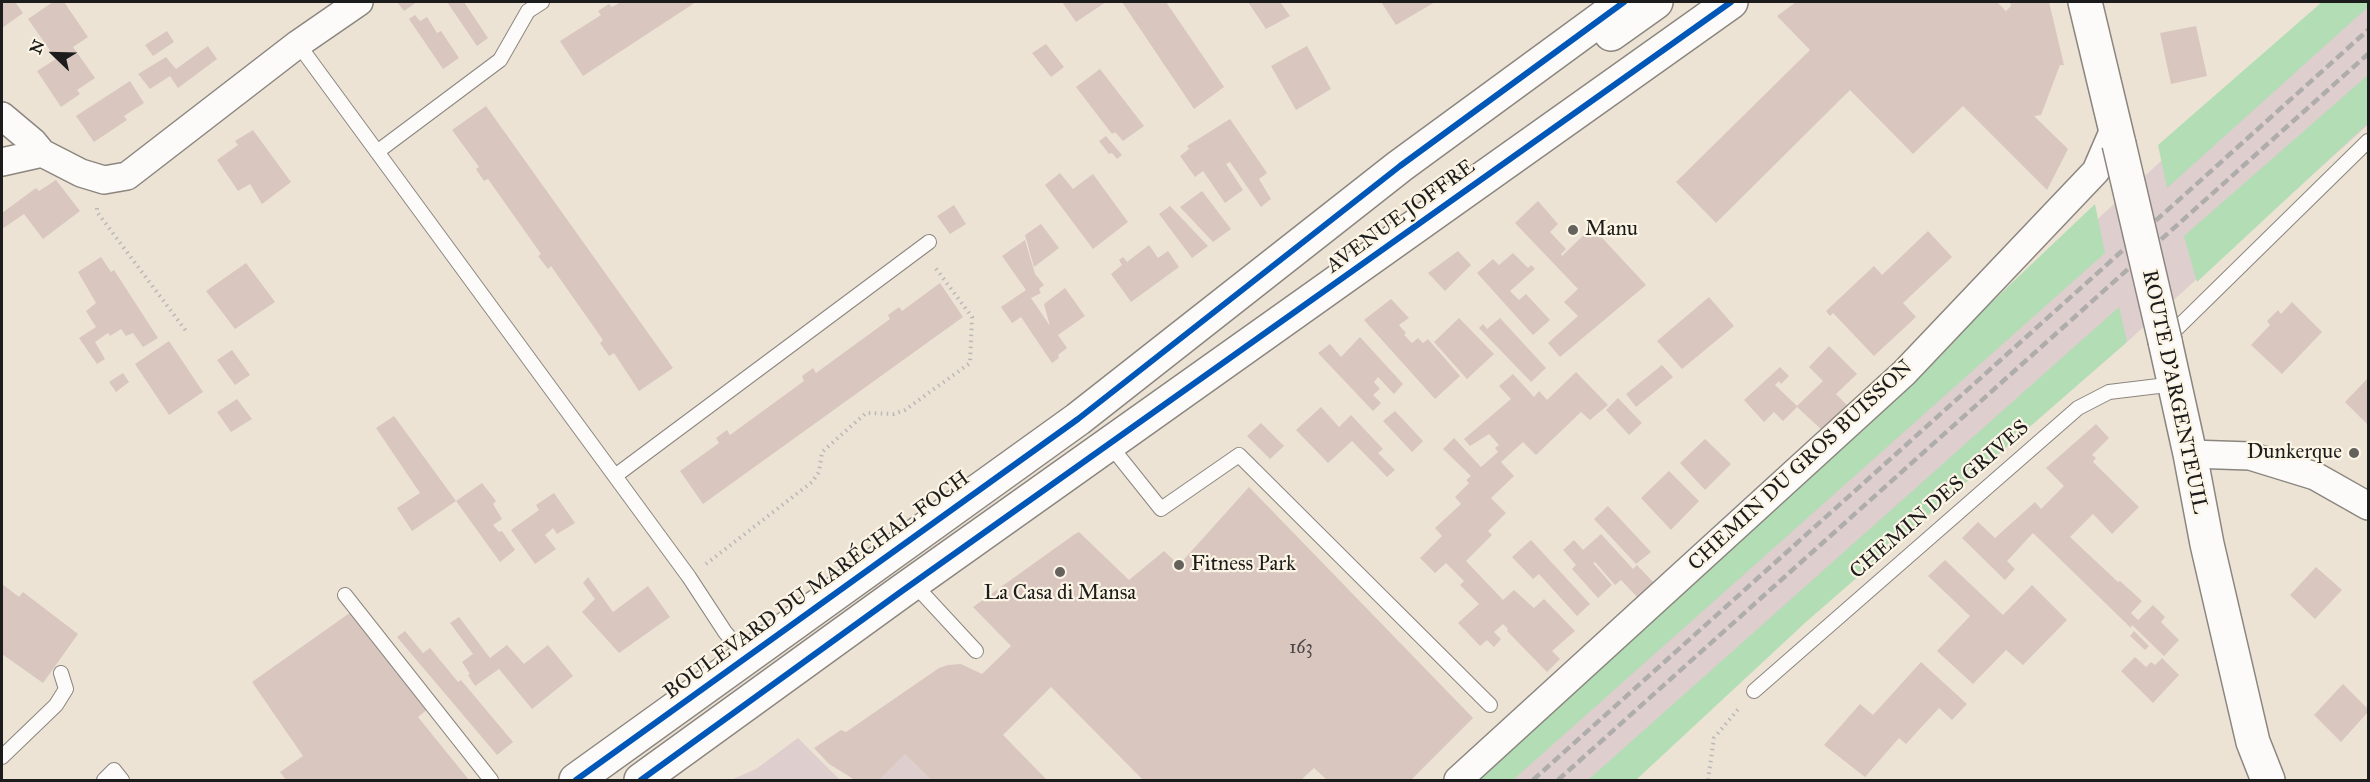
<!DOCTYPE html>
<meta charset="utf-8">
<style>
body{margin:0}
#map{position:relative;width:2370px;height:782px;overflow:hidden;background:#ede3d5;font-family:"IM FELL Great Primer",serif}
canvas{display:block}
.frame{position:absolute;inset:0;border:3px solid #1c1c1c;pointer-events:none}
.north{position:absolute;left:24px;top:24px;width:60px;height:60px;-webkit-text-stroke:4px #fcf5e5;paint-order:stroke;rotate:293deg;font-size:16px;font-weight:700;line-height:24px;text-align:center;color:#1c1c1c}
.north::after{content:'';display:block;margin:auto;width:21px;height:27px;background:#1c1c1c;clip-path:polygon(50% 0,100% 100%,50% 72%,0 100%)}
</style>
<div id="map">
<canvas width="2370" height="782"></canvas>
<div class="frame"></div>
<div class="north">N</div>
</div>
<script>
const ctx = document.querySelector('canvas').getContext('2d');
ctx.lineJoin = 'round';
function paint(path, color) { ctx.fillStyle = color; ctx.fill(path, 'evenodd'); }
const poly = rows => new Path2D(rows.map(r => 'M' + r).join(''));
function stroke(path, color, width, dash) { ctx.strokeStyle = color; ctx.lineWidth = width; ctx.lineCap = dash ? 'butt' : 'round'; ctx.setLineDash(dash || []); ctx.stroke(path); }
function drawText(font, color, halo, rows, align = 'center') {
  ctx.font = font + ' "IM FELL Great Primer",serif'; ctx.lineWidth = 4.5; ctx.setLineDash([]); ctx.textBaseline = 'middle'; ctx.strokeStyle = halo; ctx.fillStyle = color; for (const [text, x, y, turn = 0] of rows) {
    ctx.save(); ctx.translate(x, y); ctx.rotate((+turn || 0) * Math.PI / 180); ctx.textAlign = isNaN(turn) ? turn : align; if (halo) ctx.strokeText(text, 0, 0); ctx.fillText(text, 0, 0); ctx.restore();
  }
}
const industrial = poly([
 [2335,2,2368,2,2368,125,2127,342,1618,780,1484,780],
 [798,738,840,780,731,780,756,769],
 [905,754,931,780,879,780]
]);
const green = poly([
 [2322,2,2368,2,2368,7,2167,188,2158,145],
 [2368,75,2368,123,2197,282,2184,236],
 [2095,204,2105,253,1513,780,1465,780,1779,504],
 [2119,307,2127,342,1806,622,1636,780,1588,780]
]);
const building = poly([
 [2,2,15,2,23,13,2,28],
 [53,2,64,2,88,37,73,47,95,78,77,90,80,94,61,107,37,71,56,59,28,19],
 [397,2,417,2,404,11],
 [447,2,464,2,488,38,477,46],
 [621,2,696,2,583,76,560,41,601,15,598,11,609,4,612,7],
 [1062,2,1106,2,1076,22],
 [1122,2,1166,2,1224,87,1194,109],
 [1248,2,1280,2,1290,16,1266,29],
 [1381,2,1435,2,1396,25],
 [1796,2,1997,2,2006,11,2011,6,2010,2,2049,2,2064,65,2060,65,2041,115,2034,116,2068,149,2047,190,1963,106,1913,154,1850,90,1716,223,1676,182,1810,50,1777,16],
 [415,15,420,21,427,17,437,33,441,31,459,58,443,69,409,19],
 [2196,26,2207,76,2171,84,2160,33],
 [167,31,174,42,153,56,145,45],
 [1046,44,1064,67,1051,77,1032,53],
 [208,46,217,59,178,88,170,76,150,89,138,74,166,57,176,69],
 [1307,46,1331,89,1296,110,1271,66],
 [1100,69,1144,126,1123,141,1115,132,1112,134,1076,87],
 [130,81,144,103,124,116,127,120,94,142,76,116],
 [486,106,673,368,639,391,614,353,609,356,600,343,603,340,551,266,548,269,538,256,541,254,488,179,484,181,476,169,479,167,452,130],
 [1230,119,1267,173,1259,179,1271,199,1261,207,1230,162,1226,164,1243,190,1225,203,1203,171,1195,177,1180,156,1189,149,1187,146],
 [253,130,291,182,262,204,250,184,238,191,217,160,238,145,235,141],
 [1106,136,1122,155,1117,159,1112,153,1109,154,1099,141],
 [1060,173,1073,189,1093,174,1128,222,1093,249,1045,185],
 [56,180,80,211,43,239,24,214,2,229,2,213,36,188,39,191],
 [1202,191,1231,229,1213,242,1180,207],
 [1538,201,1558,224,1550,232,1566,249,1561,254,1562,256,1592,227,1646,285,1560,357,1548,343,1578,316,1564,302,1578,289,1515,223],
 [954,205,966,224,950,234,937,216],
 [1170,206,1208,246,1192,258,1159,214],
 [1041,224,1059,248,1034,267,1025,235],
 [1928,231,1952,257,1903,303,1916,317,1874,356,1833,313,1830,316,1826,311,1874,266,1882,275],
 [1025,240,1035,274,1044,285,1039,289,1041,293,1031,298,1050,326,1044,304,1065,288,1085,316,1058,335,1067,348,1058,355,1059,358,1052,363,1021,317,1012,323,1001,307,1026,290,1002,256],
 [1149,245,1158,258,1168,251,1179,267,1131,302,1111,274,1122,265,1119,260,1123,257,1127,262],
 [1458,251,1471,265,1445,291,1428,273],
 [1513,253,1528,268,1531,265,1535,269,1510,291,1519,300,1526,294,1550,320,1533,335,1477,273,1493,259,1499,265],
 [101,257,111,272,114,270,158,338,143,347,133,333,126,336,121,329,110,336,108,333,95,342,105,359,97,364,79,338,96,327,86,311,96,303,78,272],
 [246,263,275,302,235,329,206,291],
 [940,283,963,317,703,504,680,471,719,443,716,438,727,430,730,435,804,381,802,376,813,368,816,373,890,319,888,315,899,307,902,311],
 [1709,297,1734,326,1682,369,1657,341],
 [1391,299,1409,318,1399,325,1406,333,1404,335,1412,343,1418,338,1423,343,1428,339,1460,376,1435,399,1364,320],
 [2292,302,2322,332,2282,374,2251,345,2270,325,2267,321,2278,310,2281,314],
 [1459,318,1494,354,1467,379,1434,342],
 [1500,318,1546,368,1531,382,1479,328,1483,324,1487,329],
 [1360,337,1403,384,1394,394,1378,377,1374,382,1380,389,1373,395,1381,403,1373,411,1318,353,1330,344,1341,357],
 [169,341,203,392,169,415,135,364],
 [1829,346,1857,374,1836,394,1847,405,1822,430,1797,407,1783,421,1774,412,1764,422,1744,400,1780,367,1789,376,1781,384,1779,381,1775,385,1797,406,1823,381,1809,367],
 [232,350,250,375,235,385,217,360],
 [1662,365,1673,377,1636,407,1626,394],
 [1576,372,1608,405,1590,420,1581,412,1536,455,1523,442,1501,462,1514,476,1491,498,1506,513,1488,531,1492,535,1466,561,1503,600,1514,590,1534,608,1544,599,1575,631,1552,651,1560,659,1547,672,1507,631,1508,629,1503,624,1494,632,1501,639,1494,647,1487,640,1480,646,1458,623,1479,604,1460,585,1464,581,1446,563,1435,573,1420,558,1442,536,1435,528,1461,504,1455,497,1469,483,1466,480,1471,476,1443,449,1454,438,1481,467,1498,452,1495,448,1499,445,1489,434,1470,446,1464,439,1511,399,1499,386,1513,374,1534,397,1539,391,1547,400],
 [123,373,129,382,116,392,109,382],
 [2368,378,2368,422,2367,424,2345,402],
 [1618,398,1642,423,1629,435,1606,410],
 [237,399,252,419,231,432,217,412],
 [1321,407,1339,427,1351,415,1383,449,1378,453,1395,470,1387,477,1352,441,1328,463,1296,430],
 [1395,411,1423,441,1412,452,1383,421],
 [394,416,456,501,412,531,397,508,420,493,376,428],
 [1261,423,1284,446,1270,459,1247,436],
 [2096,424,2109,438,2092,455,2096,458,2093,462,2139,507,2112,534,2093,514,2070,537,2118,582,2120,581,2142,601,2131,613,2138,620,2153,605,2165,617,2161,622,2179,640,2164,656,2132,625,2131,628,2033,533,2007,561,2015,569,2005,580,1962,538,1978,522,1995,538,2035,502,2041,509,2064,486,2046,468],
 [1705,439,1731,464,1705,490,1680,463],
 [1669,471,1699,501,1671,530,1641,498],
 [482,483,496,501,493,504,502,519,493,525,499,532,502,531,515,550,500,562,456,501],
 [1249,487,1473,718,1411,780,1327,780,1314,768,1301,780,1143,780,1051,687,1003,735,1047,780,931,780,905,754,879,780,855,780,829,764,814,748,841,730,846,732,939,668,948,665,961,664,982,674,1011,646,973,607,1075,534,1079,532,1129,580,1164,551,1179,565],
 [554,493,575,523,557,534,553,528,545,535,556,549,535,564,511,530,539,510,536,505],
 [1608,506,1651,552,1636,564,1594,519],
 [1601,534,1633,569,1637,565,1654,583,1638,598,1621,580,1615,585,1595,562,1593,563,1612,585,1598,598,1572,569,1576,565,1563,550,1574,540,1583,550],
 [1531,540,1590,604,1577,616,1539,574,1533,579,1512,557],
 [1945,560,2003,615,2032,585,2067,620,2023,665,2006,650,1973,684,1937,651,1970,616,1928,576],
 [2316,567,2342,590,2315,619,2290,595],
 [588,577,613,612,648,586,670,617,619,653,582,612,595,599,583,583],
 [2,584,19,597,23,592,78,634,43,683,2,654],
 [351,612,429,708,418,717,469,780,286,780,280,772,303,756,252,682],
 [459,617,490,658,507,645,524,664,548,645,573,676,532,709,499,669,475,686,468,675,470,674,462,662,473,654,450,623],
 [405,631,423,653,430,648,458,682,461,680,513,742,497,755,397,637],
 [2134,631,2149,646,2145,650,2130,636],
 [2135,657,2146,667,2151,662,2155,665,2162,658,2179,675,2153,703,2121,671],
 [1921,662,1967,704,1952,720,1939,708,1906,744,1899,738,1865,777,1824,745,1860,704,1873,715],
 [2343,684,2368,709,2368,712,2341,742,2314,715]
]);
const path = poly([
 [97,208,97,212,186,331],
 [706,564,812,482,819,472,822,452,866,413,894,414,905,410,970,363,972,317,934,266],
 [1708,780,1714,738,1740,707]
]);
const lane = poly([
 [298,44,689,577,725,632,746,657],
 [377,152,500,60,528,11,542,2],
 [2166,339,2368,141],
 [1109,444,1161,509,1239,455,1490,705],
 [615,476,929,242],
 [913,583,976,651],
 [345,595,491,780],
 [1754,691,2078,408,2109,392,2175,384],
 [2,757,56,705,66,689,61,673],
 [104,780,114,770,122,780]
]);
const street = poly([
 [2,116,33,142,42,153],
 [2,162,42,153,81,173,104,180,127,176,298,44,359,2],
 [2190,454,2250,456,2315,476,2368,506],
 [1458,780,1904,373,2096,171,2115,127]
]);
const primary = poly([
 [2085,2,2119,144],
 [1611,34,1656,2],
 [2165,341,2190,454,2207,544,2253,742,2268,780],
 [576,780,1078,419,1400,166,1624,2],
 [641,780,902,591,1731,2]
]);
const rail = poly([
 [1533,780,2368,30],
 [1558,780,2368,54]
]);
const primaryBridge = poly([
 [2119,144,2165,341]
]);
const cycleway = poly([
 [576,780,1078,419,1400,166,1624,2],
 [641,780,902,591,1731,2]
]);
const markers = [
 [1573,230,6,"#65625d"],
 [2354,453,6,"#65625d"],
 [1179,565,6,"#65625d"],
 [1060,572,6,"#65625d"]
];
const numberNames = [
 ["163",1301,649]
];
const streetNames = [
 ["AVENUE JOFFRE",1401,217,-36],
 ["ROUTE D'ARGENTEUIL",2174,392,78],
 ["CHEMIN DU GROS BUISSON",1801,466,-43],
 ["CHEMIN DES GRIVES",1940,500,-41],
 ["BOULEVARD DU MARÉCHAL FOCH",817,586,-36]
];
const poiNames = [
 ["Manu",1585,230],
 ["Dunkerque",2342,453,"right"],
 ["Fitness Park",1191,565],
 ["La Casa di Mansa",1060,594,"center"]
];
paint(industrial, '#dececd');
paint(green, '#b3ddb5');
paint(building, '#d8c6bf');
stroke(lane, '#8b867f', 16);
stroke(street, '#8b867f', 30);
stroke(primary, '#8b867f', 36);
stroke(path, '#b9b8b6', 4, [1.5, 4.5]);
stroke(lane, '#fcfbf9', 14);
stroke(street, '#fcfbf9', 27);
stroke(primary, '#fcfbf9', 33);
stroke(rail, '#afadab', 4.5, [9, 4.5]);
stroke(primaryBridge, '#8b867f', 36, []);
stroke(primaryBridge, '#fcfbf9', 33);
stroke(cycleway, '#0057b8', 6);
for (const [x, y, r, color] of markers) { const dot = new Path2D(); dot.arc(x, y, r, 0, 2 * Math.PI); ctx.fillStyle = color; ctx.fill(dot); stroke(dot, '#fcf5e5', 2); }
drawText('18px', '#4b4645', null, numberNames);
drawText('21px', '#1c1c1c', '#fcf5e5', streetNames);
drawText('21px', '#1c1c1c', '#fcf5e5', poiNames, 'left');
</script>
